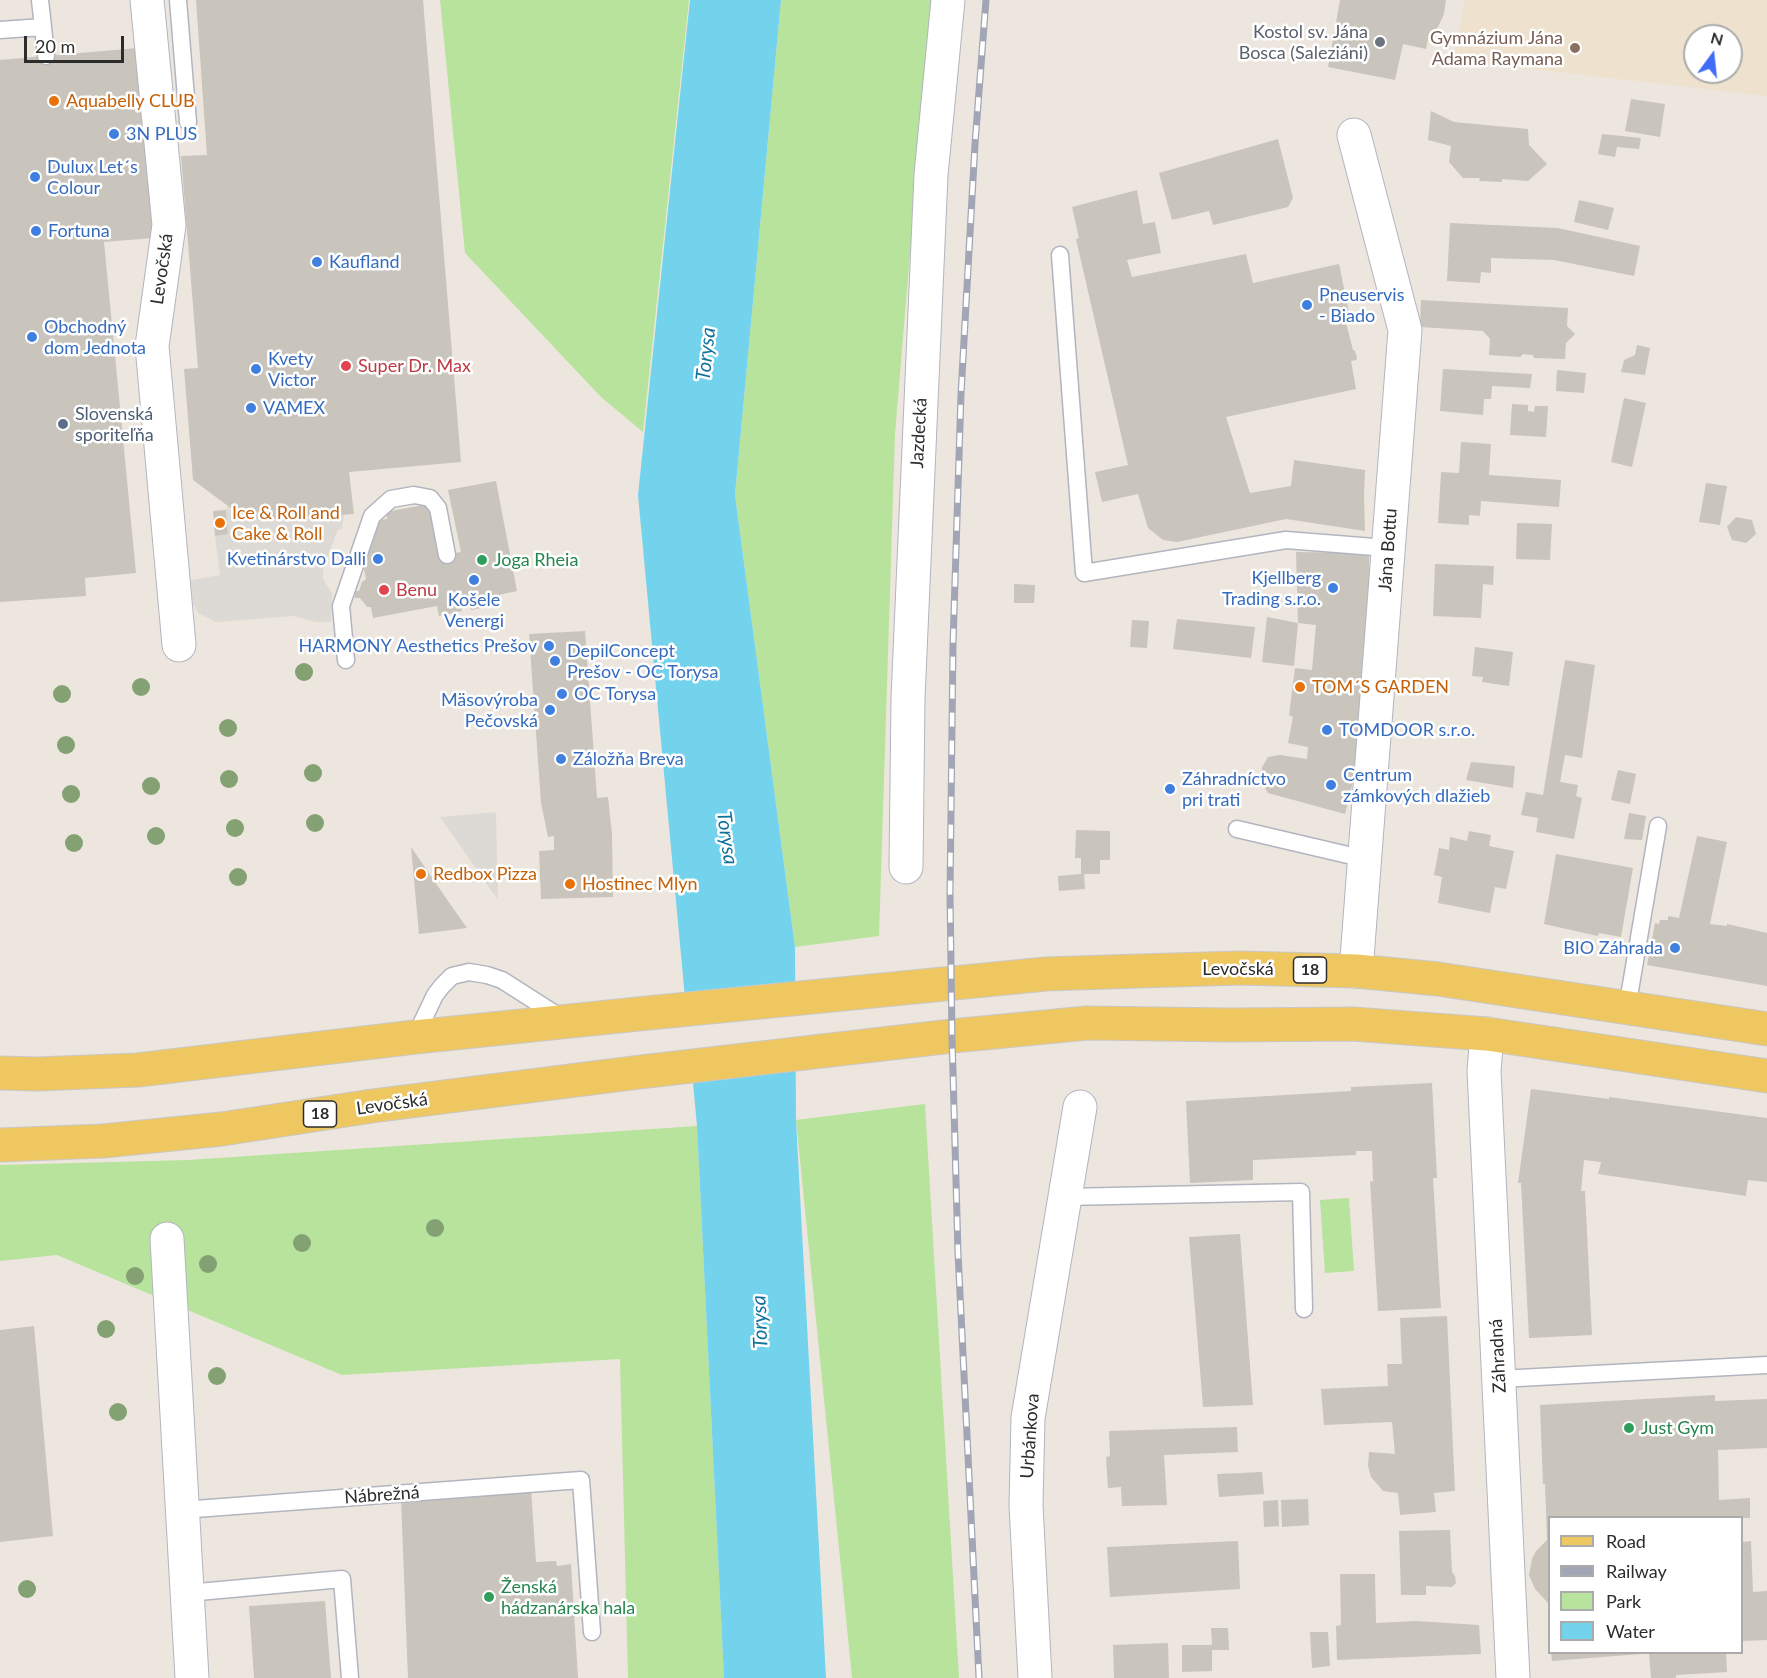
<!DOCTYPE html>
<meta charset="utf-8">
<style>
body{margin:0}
#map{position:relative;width:1767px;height:1678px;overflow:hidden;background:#ede6de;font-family:Lato,sans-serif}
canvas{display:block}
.legend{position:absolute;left:1548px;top:1516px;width:195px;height:138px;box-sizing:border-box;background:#fff;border:2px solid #ababab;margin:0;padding:8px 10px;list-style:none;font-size:18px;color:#2c2c2c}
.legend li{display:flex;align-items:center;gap:12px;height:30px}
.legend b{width:30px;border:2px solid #ababab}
.north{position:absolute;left:1683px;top:24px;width:60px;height:60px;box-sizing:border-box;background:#fff;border:2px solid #ababab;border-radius:50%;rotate:15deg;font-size:16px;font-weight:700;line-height:24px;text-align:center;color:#2c2c2c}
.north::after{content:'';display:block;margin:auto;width:21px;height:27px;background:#416cf7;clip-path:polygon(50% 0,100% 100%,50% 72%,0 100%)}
.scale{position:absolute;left:24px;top:36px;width:100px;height:27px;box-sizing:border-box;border:3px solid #2c2c2c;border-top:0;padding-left:8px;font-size:18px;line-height:21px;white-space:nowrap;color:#2c2c2c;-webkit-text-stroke:4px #fff;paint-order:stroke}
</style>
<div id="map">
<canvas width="1767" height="1678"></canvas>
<ul class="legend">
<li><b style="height:8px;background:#efc761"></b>Road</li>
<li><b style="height:8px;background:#a1a5b5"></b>Railway</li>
<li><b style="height:16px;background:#b7e39c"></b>Park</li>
<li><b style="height:16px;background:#73d3ed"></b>Water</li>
</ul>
<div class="north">N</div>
<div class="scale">20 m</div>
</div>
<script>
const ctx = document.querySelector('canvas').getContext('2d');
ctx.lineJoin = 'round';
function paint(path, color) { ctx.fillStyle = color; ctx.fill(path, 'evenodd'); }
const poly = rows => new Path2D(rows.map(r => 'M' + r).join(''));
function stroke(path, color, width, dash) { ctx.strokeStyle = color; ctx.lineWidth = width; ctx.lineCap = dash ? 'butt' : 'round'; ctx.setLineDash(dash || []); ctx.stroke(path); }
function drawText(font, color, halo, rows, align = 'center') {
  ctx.font = font + ' Lato,sans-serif'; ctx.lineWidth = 5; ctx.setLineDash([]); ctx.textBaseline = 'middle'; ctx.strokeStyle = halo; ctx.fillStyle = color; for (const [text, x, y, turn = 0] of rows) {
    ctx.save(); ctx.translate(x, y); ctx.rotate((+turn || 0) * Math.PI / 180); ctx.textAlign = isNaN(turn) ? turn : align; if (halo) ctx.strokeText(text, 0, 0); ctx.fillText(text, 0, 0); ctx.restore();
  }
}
const education = poly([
 [1465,0,1767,0,1767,96,1454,60],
 [1695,36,1731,36,1731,72,1695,72]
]);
const green = poly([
 [440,0,689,0,643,432,601,397,465,253],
 [781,0,931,0,895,434,879,936,795,947,735,495],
 [925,1104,959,1678,852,1678,796,1120],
 [697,1126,724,1678,628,1678,620,1359,342,1375,57,1255,0,1261,0,1165,188,1160],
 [1349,1198,1354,1271,1325,1273,1320,1200]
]);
const plaza = poly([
 [226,506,236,512,262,520,344,515,342,529,338,530,323,568,323,579,332,593,331,622,316,622,293,616,216,622,198,613,193,604,191,580,220,575,215,536,228,534],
 [496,812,498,900,440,817]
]);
const water = poly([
 [690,0,781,0,735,495,795,947,796,1120,826,1678,724,1678,697,1126,638,495]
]);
const pier = poly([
 [798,998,798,1053,688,1066,681,1005]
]);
const building = poly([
 [196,0,423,0,461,462,349,472,354,514,262,520,236,512,193,480,184,369,198,368,181,156,207,155],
 [1340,0,1446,0,1444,14,1432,40,1428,39,1426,49,1403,44,1395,80,1328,67],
 [137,48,153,238,104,242,136,573,85,578,86,596,0,602,0,60],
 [1631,99,1665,104,1660,137,1625,131],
 [1431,111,1454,122,1528,129,1529,145,1547,164,1528,181,1502,179,1502,182,1479,181,1480,178,1463,178,1449,162,1451,146,1428,140],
 [1602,134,1641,138,1639,149,1617,147,1615,157,1598,154],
 [1278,139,1293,198,1288,207,1213,225,1209,211,1172,220,1159,173],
 [1137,190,1143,224,1155,222,1161,253,1127,260,1132,277,1246,254,1253,283,1339,264,1351,322,1346,323,1353,350,1355,351,1357,358,1356,360,1351,361,1356,389,1226,417,1250,493,1291,486,1294,460,1365,470,1364,495,1365,531,1286,519,1177,542,1163,540,1148,528,1138,494,1102,502,1095,472,1128,465,1076,239,1079,238,1072,207],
 [1579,200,1614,208,1608,230,1574,222],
 [1450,223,1558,228,1640,246,1634,276,1554,260,1491,258,1491,273,1481,272,1480,283,1447,281],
 [1421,300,1568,308,1567,326,1575,334,1566,343,1565,359,1534,358,1533,355,1523,354,1520,357,1489,355,1490,339,1483,331,1420,327],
 [1637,345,1650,348,1645,375,1621,372,1624,360,1635,355],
 [1443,369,1532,374,1530,388,1492,386,1491,399,1484,399,1483,415,1440,411],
 [1557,370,1586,373,1584,393,1556,391],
 [1624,398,1646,403,1632,467,1611,462],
 [1512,404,1528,405,1528,411,1534,412,1535,406,1548,406,1546,437,1510,435],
 [1461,442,1491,444,1489,475,1561,480,1559,507,1481,501,1480,516,1469,515,1469,525,1438,523,1441,472,1459,473],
 [496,481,517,591,494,596,496,605,471,610,469,599,460,601,462,611,439,616,437,606,373,618,371,607,367,607,360,598,355,598,354,591,359,591,362,582,366,579,364,569,373,529,380,520,387,519,386,512,429,504,439,556,461,552,448,490],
 [1706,483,1727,486,1720,525,1699,522],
 [226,510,228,534,215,536,213,511],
 [1736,517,1752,520,1756,534,1746,543,1732,540,1727,527],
 [1517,523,1552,524,1550,560,1516,559],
 [1296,552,1369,553,1370,632,1358,750,1354,769,1356,769,1345,814,1268,793,1261,781,1262,767,1268,757,1280,755,1307,759,1308,747,1288,743,1293,717,1289,715,1295,668,1312,670,1316,625,1298,623],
 [1435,564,1494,566,1493,585,1483,584,1481,618,1433,616],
 [1014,584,1035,585,1034,603,1014,603],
 [1267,617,1298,623,1294,666,1262,662],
 [1177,619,1255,627,1251,658,1173,649],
 [1132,620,1149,621,1147,648,1130,647],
 [585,631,597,798,608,797,612,834,613,897,541,899,539,851,554,850,554,836,548,837,541,803,529,634],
 [1475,647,1513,652,1509,686,1482,682,1483,677,1472,676],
 [1565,660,1595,665,1582,758,1565,755,1560,782,1578,785,1576,796,1582,798,1574,839,1536,832,1538,818,1521,815,1526,792,1543,795],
 [1471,762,1515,766,1513,788,1466,780],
 [1618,770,1636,774,1630,804,1611,800],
 [1629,813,1646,816,1642,840,1624,839],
 [1076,830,1110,831,1110,860,1100,860,1100,874,1084,874,1085,889,1059,891,1058,876,1081,874,1081,858,1075,858],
 [1469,831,1491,835,1489,846,1514,851,1506,889,1495,887,1490,913,1438,903,1442,877,1434,875,1439,848,1449,850,1450,837,1467,841],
 [1697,836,1727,842,1710,924,1727,926,1727,924,1767,933,1767,986,1647,965,1655,923,1659,924,1660,920,1668,920,1668,916,1679,918],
 [411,847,448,901,467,928,419,934],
 [1556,854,1633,868,1621,937,1599,933,1598,936,1544,924],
 [1432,1083,1437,1178,1433,1178,1441,1308,1378,1311,1370,1181,1373,1182,1372,1151,1356,1151,1356,1155,1253,1160,1253,1180,1190,1183,1186,1101,1351,1091,1351,1087],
 [1531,1089,1609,1099,1609,1097,1767,1118,1767,1182,1748,1180,1746,1196,1598,1174,1601,1162,1584,1160,1581,1191,1585,1191,1592,1335,1529,1338,1521,1183,1518,1183],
 [1240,1234,1253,1405,1203,1407,1189,1237],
 [1447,1316,1455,1491,1434,1493,1436,1512,1400,1515,1398,1493,1383,1491,1371,1477,1368,1466,1369,1452,1395,1454,1392,1422,1324,1425,1321,1389,1388,1386,1387,1364,1402,1364,1400,1318],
 [34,1326,53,1536,0,1542,0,1330],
 [1715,1395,1715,1401,1767,1399,1767,1448,1718,1450,1719,1500,1750,1498,1750,1518,1550,1518,1550,1605,1535,1589,1529,1575,1532,1559,1536,1551,1547,1540,1545,1484,1543,1484,1540,1405],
 [1237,1427,1238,1452,1164,1455,1167,1505,1122,1506,1121,1487,1108,1488,1106,1457,1110,1456,1109,1431],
 [1262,1472,1264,1494,1219,1497,1217,1474],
 [531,1489,536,1562,556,1561,557,1566,571,1564,578,1678,408,1678,401,1499],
 [1308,1499,1309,1525,1282,1527,1281,1500],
 [1278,1500,1279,1526,1264,1527,1263,1501],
 [1450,1530,1452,1572,1455,1576,1456,1583,1452,1587,1426,1586,1426,1595,1401,1595,1399,1531],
 [1238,1541,1240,1589,1110,1597,1107,1547],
 [1751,1541,1753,1592,1767,1591,1767,1640,1742,1641,1742,1542],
 [1340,1574,1375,1574,1376,1623,1416,1621,1479,1625,1481,1654,1337,1660,1336,1626,1341,1625],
 [325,1601,331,1678,254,1678,249,1606],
 [1211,1628,1228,1628,1229,1650,1212,1650,1212,1671,1182,1672,1182,1645,1212,1645],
 [1310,1632,1328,1632,1330,1666,1312,1668],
 [1168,1643,1169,1678,1114,1678,1113,1645],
 [1551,1653,1641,1653,1641,1654,1552,1661],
 [1649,1653,1726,1653,1727,1672,1676,1675,1676,1678,1651,1678]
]);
const lane = poly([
 [178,0,188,122],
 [43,27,46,56],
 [0,30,43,27,40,0],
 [1060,255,1084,573,1286,540,1387,548],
 [346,660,341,606,372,516,391,499,414,495,430,498,438,508,447,555],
 [1237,829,1365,859],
 [1627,1008,1658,826],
 [415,1037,435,995,442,986,452,976,469,972,487,975,502,980,563,1019],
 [1065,1197,1301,1192,1304,1309],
 [1499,1379,1767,1365],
 [182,1510,581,1480,592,1632],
 [187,1593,342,1579,350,1678]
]);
const street = poly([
 [147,0,169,225,152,346,179,645],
 [1354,135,1405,330,1356,971],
 [906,867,908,698,931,175,948,0],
 [1487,1034,1484,1071,1513,1678],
 [167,1239,192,1678],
 [1035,1678,1026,1505,1028,1418,1080,1107]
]);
const primary = poly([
 [0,1073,37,1074,138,1070,415,1037,638,1014,1046,974,1139,971,1240,968,1356,971,1438,979,1767,1029],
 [0,1145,103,1141,222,1129,372,1106,640,1072,952,1036,1087,1023,1230,1025,1353,1024,1487,1034,1767,1076]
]);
const rail = poly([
 [979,1678,958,1253,952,1036,950,894,953,644,961,394,975,144,986,0]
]);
const trees = [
 [304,672],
 [141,687],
 [62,694],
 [228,728],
 [66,745],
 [313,773],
 [229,779],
 [151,786],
 [71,794],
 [315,823],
 [235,828],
 [156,836],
 [74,843],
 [238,877],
 [435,1228],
 [302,1243],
 [208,1264],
 [135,1276],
 [106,1329],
 [217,1376],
 [118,1412],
 [27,1589]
];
const markers = [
 [1380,42,6,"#6b7280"],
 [1575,48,6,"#8d6e63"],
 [54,101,6,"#e8710a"],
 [114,134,6,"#3f7fe0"],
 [35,177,6,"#3f7fe0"],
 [36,231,6,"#3f7fe0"],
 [317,262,6,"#3f7fe0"],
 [1307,305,6,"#3f7fe0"],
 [32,337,6,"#3f7fe0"],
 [346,366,6,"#e0444e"],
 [256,369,6,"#3f7fe0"],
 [251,408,6,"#3f7fe0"],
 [63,424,6,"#5c6f8a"],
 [220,523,6,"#e8710a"],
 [378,559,6,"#3f7fe0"],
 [482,560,6,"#2e9e5b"],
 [474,580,6,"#3f7fe0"],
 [1333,588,6,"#3f7fe0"],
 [384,590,6,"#e0444e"],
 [549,646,6,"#3f7fe0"],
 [555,661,6,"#3f7fe0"],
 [1300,687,6,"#e8710a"],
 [562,694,6,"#3f7fe0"],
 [550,710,6,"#3f7fe0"],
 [1327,730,6,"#3f7fe0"],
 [561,759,6,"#3f7fe0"],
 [1331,785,6,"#3f7fe0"],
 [1170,789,6,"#3f7fe0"],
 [421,874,6,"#e8710a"],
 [570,884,6,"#e8710a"],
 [1675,948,6,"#3f7fe0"],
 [1629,1428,6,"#2e9e5b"],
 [489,1597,6,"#2e9e5b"]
];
const shields = [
 [1310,970,33],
 [320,1114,33]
];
const shieldNames = [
 ["18",1310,970],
 ["18",320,1114]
];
const worshipNames = [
 ["Kostol sv. Jána",1368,32],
 ["Bosca (Saleziáni)",1368,53]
];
const educationNames = [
 ["Gymnázium Jána",1563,38],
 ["Adama Raymana",1563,59]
];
const foodNames = [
 ["Aquabelly CLUB",66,101],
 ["Ice & Roll and",232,513],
 ["Cake & Roll",232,534],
 ["TOM´S GARDEN",1312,687],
 ["Redbox Pizza",433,874],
 ["Hostinec Mlyn",582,884]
];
const shopNames = [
 ["3N PLUS",126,134],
 ["Dulux Let´s",47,167],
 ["Colour",47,188],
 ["Fortuna",48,231],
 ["Kaufland",329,262],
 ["Pneuservis",1319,295],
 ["- Biado",1319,316],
 ["Obchodný",44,327],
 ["dom Jednota",44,348],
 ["Kvety",268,359],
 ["Victor",268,380],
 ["VAMEX",263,408],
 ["Kvetinárstvo Dalli",366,559,"right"],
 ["Kjellberg",1321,578,"right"],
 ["Trading s.r.o.",1321,599,"right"],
 ["Košele",474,600,"center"],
 ["Venergi",474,621,"center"],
 ["HARMONY Aesthetics Prešov",537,646,"right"],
 ["DepilConcept",567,651],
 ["Prešov - OC Torysa",567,672],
 ["OC Torysa",574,694],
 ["Mäsovýroba",538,700,"right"],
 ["Pečovská",538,721,"right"],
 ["TOMDOOR s.r.o.",1339,730],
 ["Záložňa Breva",573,759],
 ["Centrum",1343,775],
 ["zámkových dlažieb",1343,796],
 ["Záhradníctvo",1182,779],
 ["pri trati",1182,800],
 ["BIO Záhrada",1663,948,"right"]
];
const streetNames = [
 ["Levočská",162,269,-82],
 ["Jazdecká",919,433,-87],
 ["Jána Bottu",1388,550,-86],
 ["Levočská",1238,969],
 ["Levočská",392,1104,-8],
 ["Záhradná",1498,1356,-93],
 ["Urbánkova",1030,1436,-86],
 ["Nábrežná",382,1495,-4]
];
const healthNames = [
 ["Super Dr. Max",358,366],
 ["Benu",396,590]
];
const serviceNames = [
 ["Slovenská",75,414],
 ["sporiteľňa",75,435]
];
const leisureNames = [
 ["Joga Rheia",494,560],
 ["Just Gym",1641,1428],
 ["Ženská",501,1587],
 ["hádzanárska hala",501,1608]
];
const waterNames = [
 ["Torysa",706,354,-84],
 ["Torysa",727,838,82],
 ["Torysa",760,1322,-92]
];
paint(education, '#eee2ce');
paint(green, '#b7e39c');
paint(plaza, '#ddd9d5');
paint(water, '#73d3ed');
paint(pier, '#ede6de');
paint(building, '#c9c4bc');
stroke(lane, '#b2b5bf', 19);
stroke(street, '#b2b5bf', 35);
stroke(primary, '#c8c8c8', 35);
stroke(lane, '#fff', 16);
stroke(street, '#fff', 33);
stroke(primary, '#efc761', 33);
stroke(rail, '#a1a5b5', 7);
stroke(rail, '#fff', 4.5, [14]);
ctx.fillStyle = '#84a173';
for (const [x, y] of trees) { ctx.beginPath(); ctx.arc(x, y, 9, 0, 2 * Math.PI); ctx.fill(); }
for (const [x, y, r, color] of markers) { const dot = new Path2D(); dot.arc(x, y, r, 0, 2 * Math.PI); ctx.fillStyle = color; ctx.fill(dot); stroke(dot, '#fff', 2); }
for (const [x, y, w] of shields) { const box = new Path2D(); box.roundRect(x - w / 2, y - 13, w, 26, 4.5); ctx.fillStyle = '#fff'; ctx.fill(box); stroke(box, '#2c2c2c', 1.5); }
drawText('bold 16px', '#2c2c2c', null, shieldNames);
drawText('18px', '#5b616d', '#fff', worshipNames, 'right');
drawText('18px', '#785e54', '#fff', educationNames, 'right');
drawText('18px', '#c56008', '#fff', foodNames, 'left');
drawText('18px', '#366cbe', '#fff', shopNames, 'left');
drawText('18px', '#2c2c2c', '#fff', streetNames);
drawText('18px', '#be3a42', '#fff', healthNames, 'left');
drawText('18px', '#4e5e75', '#fff', serviceNames, 'left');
drawText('18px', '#27864d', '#fff', leisureNames, 'left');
drawText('italic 20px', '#0f729c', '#fff', waterNames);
</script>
